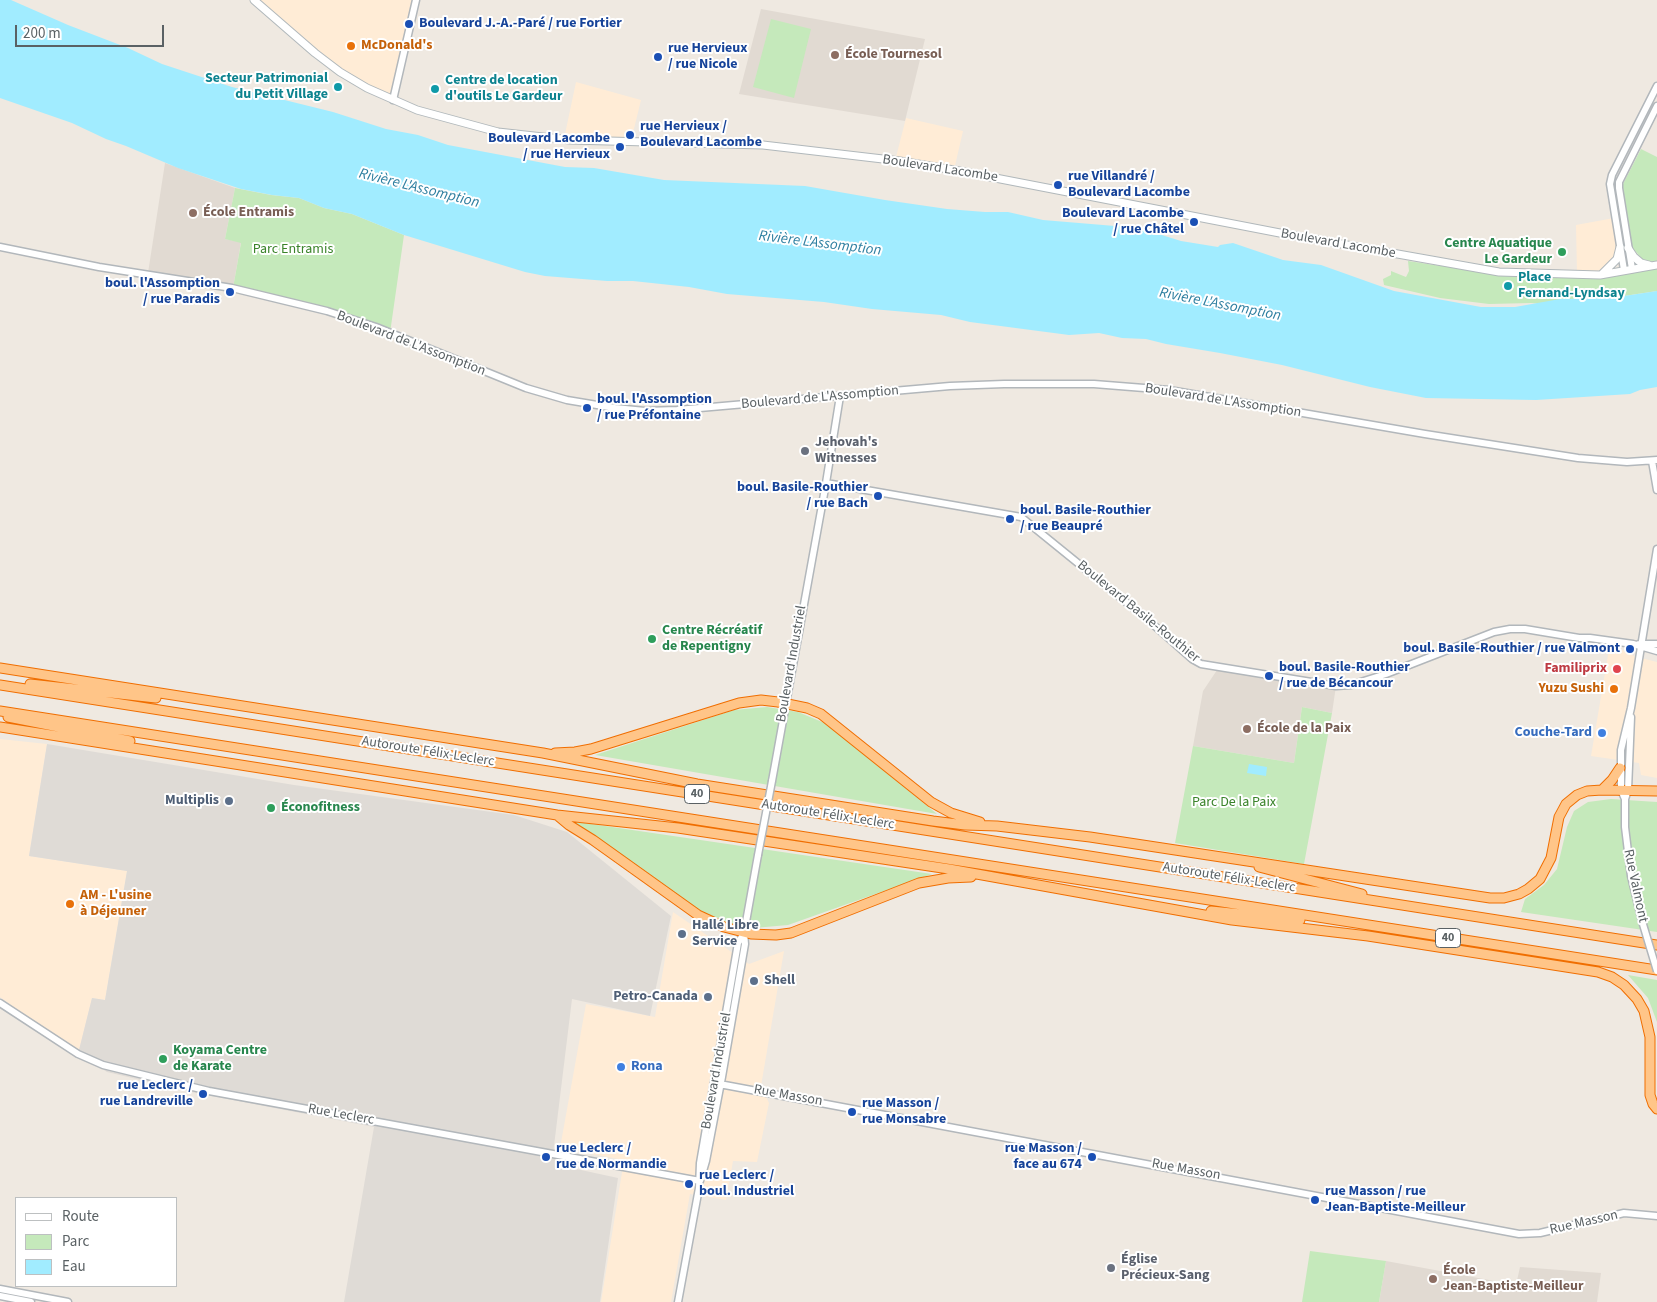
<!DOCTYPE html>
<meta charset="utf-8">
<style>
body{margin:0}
#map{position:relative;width:1657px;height:1302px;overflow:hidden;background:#efe9e1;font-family:"Source Sans 3",sans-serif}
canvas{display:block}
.legend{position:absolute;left:15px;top:1197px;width:162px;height:90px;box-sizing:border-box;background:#fff;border:1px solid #bdc0c1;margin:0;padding:6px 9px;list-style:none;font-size:15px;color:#5a6164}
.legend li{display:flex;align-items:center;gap:10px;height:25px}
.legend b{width:25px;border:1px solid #bdc0c1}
.scale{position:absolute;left:15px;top:25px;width:149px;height:22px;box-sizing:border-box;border:2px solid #5a6164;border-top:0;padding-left:6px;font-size:15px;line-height:18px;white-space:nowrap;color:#5a6164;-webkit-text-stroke:4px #fff;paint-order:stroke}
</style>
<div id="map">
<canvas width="1657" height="1302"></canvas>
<ul class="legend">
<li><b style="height:6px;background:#fff"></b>Route</li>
<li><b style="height:14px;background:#c5e9bb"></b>Parc</li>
<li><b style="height:14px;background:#a1ecff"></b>Eau</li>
</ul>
<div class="scale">200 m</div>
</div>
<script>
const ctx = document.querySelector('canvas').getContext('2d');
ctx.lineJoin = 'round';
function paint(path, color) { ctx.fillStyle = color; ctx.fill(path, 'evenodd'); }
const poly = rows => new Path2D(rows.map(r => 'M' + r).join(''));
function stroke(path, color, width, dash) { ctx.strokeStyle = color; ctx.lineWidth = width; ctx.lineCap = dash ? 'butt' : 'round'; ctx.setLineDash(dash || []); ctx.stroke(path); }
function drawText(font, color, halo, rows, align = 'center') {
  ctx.font = font + ' "Source Sans 3",sans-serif'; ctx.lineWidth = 4; ctx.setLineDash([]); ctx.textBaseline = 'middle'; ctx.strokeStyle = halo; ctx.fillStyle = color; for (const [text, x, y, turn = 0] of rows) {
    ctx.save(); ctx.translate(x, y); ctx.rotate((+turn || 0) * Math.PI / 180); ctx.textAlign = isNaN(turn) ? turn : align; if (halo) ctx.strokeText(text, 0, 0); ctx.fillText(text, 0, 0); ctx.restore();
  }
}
const commercial = poly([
 [254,0,416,0,393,100,340,72],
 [576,82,641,100,631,141,564,139],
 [906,118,963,131,954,170,895,161],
 [1614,218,1617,249,1610,264,1601,270,1577,275,1576,225],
 [1609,649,1630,651,1633,656,1657,662,1657,778,1641,775,1639,763,1591,756],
 [0,739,47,744,29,856,127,871,105,1000,92,998,78,1054,0,997],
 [673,912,749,964,784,951,761,1086,769,1103,757,1162,733,1161,726,1200,690,1194,671,1302,601,1302,624,1160,560,1148,586,1004,655,1017]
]);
const industrial = poly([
 [47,744,294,785,514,815,567,832,671,916,650,1016,572,999,553,1154,558,1165,618,1178,600,1302,344,1302,374,1127,196,1093,107,1072,78,1054,92,998,105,1000,127,871,29,856]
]);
const education = poly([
 [761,9,925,39,905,121,739,94],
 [165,163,235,188,225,239,241,242,233,288,148,273],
 [1217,670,1336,686,1332,713,1302,707,1294,763,1193,746,1203,691],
 [1386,1261,1516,1285,1520,1267,1601,1273,1597,1302,1379,1302]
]);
const green = poly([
 [771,19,811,29,794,98,753,87],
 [1641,149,1657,157,1657,263,1642,259,1631,246,1622,186],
 [235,188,271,195,299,198,324,208,352,214,404,235,390,333,378,328,233,288,241,243,225,239],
 [1408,261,1441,266,1442,263,1499,272,1600,275,1657,265,1657,291,1611,298,1544,304,1531,303,1489,304,1440,298,1384,285,1383,279,1391,275,1391,271,1406,277,1409,271],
 [767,707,798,712,827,724,937,814,595,755,734,710],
 [1302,707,1332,713,1304,864,1175,843,1193,746,1294,763],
 [1611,799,1657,802,1657,932,1521,912,1525,899,1544,885,1557,869,1567,827,1574,811,1588,802],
 [571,821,932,874,788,925,754,928,732,926,701,913],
 [1628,975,1657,980,1657,1022,1648,998],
 [1310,1251,1386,1261,1379,1302,1302,1302]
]);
const water = poly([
 [0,0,11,0,68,25,128,48,162,64,232,87,333,112,386,129,418,135,448,145,565,167,594,168,664,180,805,186,885,200,947,209,985,212,1008,212,1043,220,1115,226,1133,226,1181,241,1218,247,1220,245,1233,243,1283,260,1321,265,1394,291,1481,307,1515,307,1560,299,1611,298,1657,291,1657,387,1640,390,1630,394,1536,400,1426,398,1370,387,1282,365,1220,353,1166,344,1146,339,1122,338,1099,333,1069,335,970,322,941,315,872,309,824,302,727,294,689,287,633,281,607,281,545,276,525,272,404,235,352,214,324,208,299,198,272,195,241,189,178,168,126,146,106,139,72,123,0,98],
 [1249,764,1267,767,1266,776,1247,773]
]);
const tertiary = poly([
 [393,100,416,0],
 [0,247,99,267,232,288,327,311,376,327,526,388,567,400,615,408,645,411,677,410,950,386,1004,384,1094,384,1169,390,1425,434,1578,458,1627,462,1657,460],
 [1632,269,1619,188,1619,182,1657,106],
 [1624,270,1610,184,1612,175,1657,86],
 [1652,461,1657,490],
 [826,483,1021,517,1148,620,1192,659,1201,664,1336,686,1351,685,1386,674,1494,632,1510,629,1525,629,1579,638,1590,638,1633,644,1657,651],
 [1639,644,1657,644],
 [1631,717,1628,790,1625,799,1625,827,1631,876,1642,921],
 [772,781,826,483,840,396],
 [1625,799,1621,790,1621,750,1631,708,1657,549],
 [0,1003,78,1054,103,1065,209,1091,700,1181],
 [714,1083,1519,1234,1540,1233,1624,1213,1657,1216],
 [701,1178,706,1161,722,1077,745,944,744,933,758,855],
 [0,1289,68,1302],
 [0,1296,31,1302],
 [678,1302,699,1188,700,1163,738,943,744,933]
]);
const secondary = poly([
 [254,0,315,53,340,72,367,88,417,110,498,132,570,140,763,145,900,161,954,170,1285,234,1499,272,1600,275,1657,265],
 [1628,248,1634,257,1641,263,1649,265],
 [1602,274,1617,259,1620,247]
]);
const motorway = poly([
 [0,668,543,753,697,784,933,821,965,825,997,826,1090,837,1490,898,1504,898,1519,894,1528,889,1540,879,1551,858,1559,817,1566,804,1577,795,1587,791,1602,790,1657,791],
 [30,684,156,698],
 [0,685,1657,945],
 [0,711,1657,970],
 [8,717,130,741],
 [0,727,557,815,678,828,949,869,1232,920,1368,936,1598,972,1612,977,1624,985,1637,999,1644,1011,1650,1037,1650,1095,1653,1104,1657,1109],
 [555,753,575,752,591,749,739,703,761,700,778,702,807,708,821,714,931,802,951,813,980,822],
 [1602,790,1612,780,1620,768],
 [557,815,569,825,593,840,698,915,724,927,751,934,776,935,791,933,919,883,948,878,971,877],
 [1259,867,1362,894],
 [1211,911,1300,920]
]);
const tertiaryBridge = poly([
 [758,855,772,781],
 [1642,921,1657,971]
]);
const markers = [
 [409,24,5,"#1a4fb4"],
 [351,46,5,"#e8710a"],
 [835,55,5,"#8d6e63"],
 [658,57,5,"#1a4fb4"],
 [338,87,5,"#0f9aa8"],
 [435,89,5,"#0f9aa8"],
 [630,135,5,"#1a4fb4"],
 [620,147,5,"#1a4fb4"],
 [1058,185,5,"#1a4fb4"],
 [193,213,5,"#8d6e63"],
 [1194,222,5,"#1a4fb4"],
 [1562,252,5,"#2e9e5b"],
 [1508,286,5,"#0f9aa8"],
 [230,292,5,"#1a4fb4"],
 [587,408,5,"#1a4fb4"],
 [805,451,5,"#6b7280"],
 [878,496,5,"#1a4fb4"],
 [1010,519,5,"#1a4fb4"],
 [652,639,5,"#2e9e5b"],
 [1630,649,5,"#1a4fb4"],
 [1617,669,5,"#e0444e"],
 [1269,676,5,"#1a4fb4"],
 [1614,689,5,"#e8710a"],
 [1247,729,5,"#8d6e63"],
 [1602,733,5,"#3f7fe0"],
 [229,801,5,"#5c6f8a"],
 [271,808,5,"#2e9e5b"],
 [70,904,5,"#e8710a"],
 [682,934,5,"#5c6f8a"],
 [754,981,5,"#5c6f8a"],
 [708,997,5,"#5c6f8a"],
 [163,1059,5,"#2e9e5b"],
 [621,1067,5,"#3f7fe0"],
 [203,1094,5,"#1a4fb4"],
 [852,1112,5,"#1a4fb4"],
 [546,1157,5,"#1a4fb4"],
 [1092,1157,5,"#1a4fb4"],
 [689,1184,5,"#1a4fb4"],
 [1315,1200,5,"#1a4fb4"],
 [1111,1268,5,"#6b7280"],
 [1433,1279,5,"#8d6e63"]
];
const shields = [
 [697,794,25],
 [1448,938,25]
];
const shieldNames = [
 ["40",697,794],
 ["40",1448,938]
];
const transitNames = [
 ["Boulevard J.-A.-Paré / rue Fortier",419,24],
 ["rue Hervieux",668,49],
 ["/ rue Nicole",668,65],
 ["rue Hervieux /",640,127],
 ["Boulevard Lacombe",640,143],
 ["Boulevard Lacombe",610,139,"right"],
 ["/ rue Hervieux",610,155,"right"],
 ["rue Villandré /",1068,177],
 ["Boulevard Lacombe",1068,193],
 ["Boulevard Lacombe",1184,214,"right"],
 ["/ rue Châtel",1184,230,"right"],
 ["boul. l'Assomption",220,284,"right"],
 ["/ rue Paradis",220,300,"right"],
 ["boul. l'Assomption",597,400],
 ["/ rue Préfontaine",597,416],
 ["boul. Basile-Routhier",868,488,"right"],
 ["/ rue Bach",868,504,"right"],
 ["boul. Basile-Routhier",1020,511],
 ["/ rue Beaupré",1020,527],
 ["boul. Basile-Routhier / rue Valmont",1620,649,"right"],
 ["boul. Basile-Routhier",1279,668],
 ["/ rue de Bécancour",1279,684],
 ["rue Leclerc /",193,1086,"right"],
 ["rue Landreville",193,1102,"right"],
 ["rue Masson /",862,1104],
 ["rue Monsabre",862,1120],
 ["rue Leclerc /",556,1149],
 ["rue de Normandie",556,1165],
 ["rue Masson /",1082,1149,"right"],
 ["face au 674",1082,1165,"right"],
 ["rue Leclerc /",699,1176],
 ["boul. Industriel",699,1192],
 ["rue Masson / rue",1325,1192],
 ["Jean-Baptiste-Meilleur",1325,1208]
];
const foodNames = [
 ["McDonald's",361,46],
 ["Yuzu Sushi",1604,689,"right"],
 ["AM - L'usine",80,896],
 ["à Déjeuner",80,912]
];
const educationNames = [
 ["École Tournesol",845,55],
 ["École Entramis",203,213],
 ["École de la Paix",1257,729],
 ["École",1443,1271],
 ["Jean-Baptiste-Meilleur",1443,1287]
];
const cultureNames = [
 ["Secteur Patrimonial",328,79,"right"],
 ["du Petit Village",328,95,"right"],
 ["Centre de location",445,81],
 ["d'outils Le Gardeur",445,97],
 ["Place",1518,278],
 ["Fernand-Lyndsay",1518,294]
];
const streetNames = [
 ["Boulevard Lacombe",940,169,9],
 ["Boulevard Lacombe",1338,244,10],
 ["Boulevard de L'Assomption",411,344,21],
 ["Boulevard de L'Assomption",820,398,-5],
 ["Boulevard de L'Assomption",1223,401,9],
 ["Boulevard Basile-Routhier",1138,612,39],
 ["Boulevard Industriel",792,664,-80],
 ["Autoroute Félix-Leclerc",428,752,9],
 ["Autoroute Félix-Leclerc",828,815,9],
 ["Autoroute Félix-Leclerc",1229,878,9],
 ["Rue Valmont",1635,886,78],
 ["Boulevard Industriel",717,1071,-80],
 ["Rue Masson",788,1096,10],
 ["Rue Leclerc",341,1115,10],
 ["Rue Masson",1186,1170,10],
 ["Rue Masson",1584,1223,-13]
];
const leisureNames = [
 ["Centre Aquatique",1552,244,"right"],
 ["Le Gardeur",1552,260,"right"],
 ["Centre Récréatif",662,631],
 ["de Repentigny",662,647],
 ["Éconofitness",281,808],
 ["Koyama Centre",173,1051],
 ["de Karate",173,1067]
];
const parkNames = [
 ["Parc Entramis",293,250],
 ["Parc De la Paix",1234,803]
];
const worshipNames = [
 ["Jehovah's",815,443],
 ["Witnesses",815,459],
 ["Église",1121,1260],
 ["Précieux-Sang",1121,1276]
];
const healthNames = [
 ["Familiprix",1607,669]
];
const shopNames = [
 ["Couche-Tard",1592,733],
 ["Rona",631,1067,"left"]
];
const serviceNames = [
 ["Multiplis",219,801],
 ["Hallé Libre",692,926,"left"],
 ["Service",692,942,"left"],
 ["Shell",764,981,"left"],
 ["Petro-Canada",698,997]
];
const waterNames = [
 ["Rivière L'Assomption",419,189,14],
 ["Rivière L'Assomption",820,244,7],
 ["Rivière L'Assomption",1220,305,11]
];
paint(commercial, '#ffecd6');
paint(industrial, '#dfdbd6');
paint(education, '#e1dad2');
paint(green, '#c5e9bb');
paint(water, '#a1ecff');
stroke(tertiary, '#b2b7bb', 9);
stroke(secondary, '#b1b8bb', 9);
stroke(motorway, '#f06e00', 11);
stroke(tertiary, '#fff', 6);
stroke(secondary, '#fff', 7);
stroke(motorway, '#ffc588', 9);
stroke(tertiaryBridge, '#b2b7bb', 9, []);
stroke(tertiaryBridge, '#fff', 6);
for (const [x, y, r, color] of markers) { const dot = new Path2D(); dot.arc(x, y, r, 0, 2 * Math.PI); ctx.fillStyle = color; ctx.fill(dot); stroke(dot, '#fff', 2); }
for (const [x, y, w] of shields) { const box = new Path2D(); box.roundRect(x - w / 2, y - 9.5, w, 19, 4); ctx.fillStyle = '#fff'; ctx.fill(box); stroke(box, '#5a6164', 1); }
drawText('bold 12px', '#5a6164', null, shieldNames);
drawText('bold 14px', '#164399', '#fff', transitNames, 'left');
drawText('bold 14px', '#c56008', '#fff', foodNames, 'left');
drawText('bold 14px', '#785e54', '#fff', educationNames, 'left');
drawText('bold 14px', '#0d838f', '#fff', cultureNames, 'left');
drawText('14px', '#5a6164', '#fff', streetNames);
drawText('bold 14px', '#27864d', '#fff', leisureNames, 'left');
drawText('14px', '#3a832a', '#fff', parkNames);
drawText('bold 14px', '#5b616d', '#fff', worshipNames, 'left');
drawText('bold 14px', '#be3a42', '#fff', healthNames, 'right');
drawText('bold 14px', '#366cbe', '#fff', shopNames, 'right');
drawText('bold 14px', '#4e5e75', '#fff', serviceNames, 'right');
drawText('italic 15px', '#2e7fa0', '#fff', waterNames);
</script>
